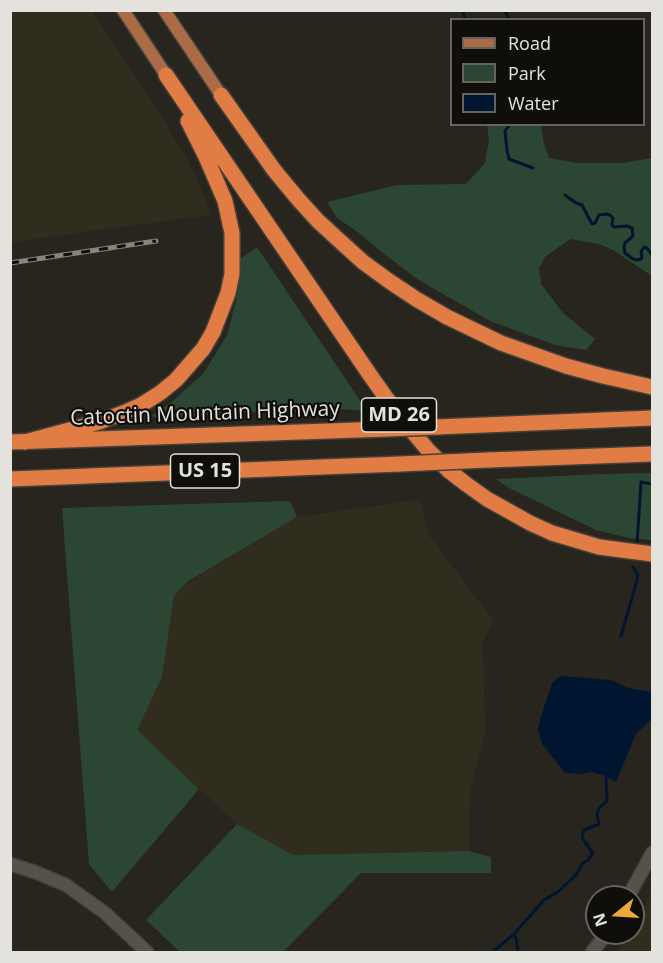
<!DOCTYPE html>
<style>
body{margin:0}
#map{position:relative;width:663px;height:963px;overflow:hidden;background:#27251d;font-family:"Open Sans",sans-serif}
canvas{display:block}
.frame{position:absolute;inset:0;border:12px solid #e3e2dc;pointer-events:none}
.legend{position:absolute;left:450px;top:18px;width:195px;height:108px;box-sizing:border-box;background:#0f0e0a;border:2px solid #64635e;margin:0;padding:8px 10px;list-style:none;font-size:18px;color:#e3e2dc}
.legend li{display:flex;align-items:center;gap:12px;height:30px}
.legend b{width:30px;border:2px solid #64635e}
.north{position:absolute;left:585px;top:885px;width:60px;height:60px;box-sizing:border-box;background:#0f0e0a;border:2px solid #64635e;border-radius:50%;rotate:252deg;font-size:16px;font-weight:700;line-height:24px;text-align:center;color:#e3e2dc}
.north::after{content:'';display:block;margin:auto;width:21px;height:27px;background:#eda83b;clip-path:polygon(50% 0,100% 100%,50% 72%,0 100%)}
</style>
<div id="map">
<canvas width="663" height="963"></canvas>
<div class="frame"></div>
<ul class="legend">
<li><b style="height:8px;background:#aa6c47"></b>Road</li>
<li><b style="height:16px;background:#2b4733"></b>Park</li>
<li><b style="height:16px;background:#001630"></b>Water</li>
</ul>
<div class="north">N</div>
</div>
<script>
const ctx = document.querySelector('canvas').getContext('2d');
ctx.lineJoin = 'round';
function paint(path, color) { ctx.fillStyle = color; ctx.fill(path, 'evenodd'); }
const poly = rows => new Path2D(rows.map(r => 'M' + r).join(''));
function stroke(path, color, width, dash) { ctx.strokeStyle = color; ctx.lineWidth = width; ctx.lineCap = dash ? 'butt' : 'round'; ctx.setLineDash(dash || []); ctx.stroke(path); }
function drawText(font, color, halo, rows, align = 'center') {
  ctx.font = font + ' "Open Sans",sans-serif'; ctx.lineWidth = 4.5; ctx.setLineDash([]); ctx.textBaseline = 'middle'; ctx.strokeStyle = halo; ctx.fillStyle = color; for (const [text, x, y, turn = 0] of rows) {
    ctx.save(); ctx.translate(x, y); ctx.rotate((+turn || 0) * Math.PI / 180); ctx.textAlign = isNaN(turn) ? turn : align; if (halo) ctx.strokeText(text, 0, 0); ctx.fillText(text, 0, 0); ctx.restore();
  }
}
const built = poly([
 [11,10,92,11,162,117,190,165,204,195,211,215,63,235,11,243],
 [417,500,422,506,428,534,494,621,483,641,485,734,470,792,469,851,293,855,237,824,136,730,162,677,174,596,184,585,297,517],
 [652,892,652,952,618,952,630,933,633,933,633,927]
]);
const green = poly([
 [487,125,541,125,543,140,549,158,577,163,623,163,652,158,652,276,613,250,599,244,570,239,545,257,539,268,541,284,564,314,595,339,586,350,555,345,490,321,417,279,378,249,359,233,337,218,327,202,397,185,466,184,485,163,489,139],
 [257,247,367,411,337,409,227,413,159,419,151,416,168,405,203,374,227,335,236,301,240,259],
 [652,473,652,540,629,538,596,530,509,488,496,479,603,474],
 [290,501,297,517,187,582,174,596,162,677,137,730,199,789,112,892,89,864,62,508],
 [237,824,293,855,469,851,491,857,491,873,361,873,283,952,180,952,146,920]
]);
const water = poly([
 [560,676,611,680,628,688,652,692,652,718,636,734,616,782,602,775,592,772,582,774,565,773,542,744,538,729,542,713,552,683]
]);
const stream = poly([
 [462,10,466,20],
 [504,10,510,20],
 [510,124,505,131,507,150,509,159,533,168],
 [565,195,576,203,582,205,592,224,595,223,599,215,606,214,610,215,613,218,612,225,614,227,627,226,632,228,633,236,625,243,624,247,625,253,633,259,637,260,641,259,642,257,641,252,644,247,647,248,652,255],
 [637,544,641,482,652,484],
 [621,636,636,584,638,575,633,567],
 [514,934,516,937,518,952],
 [494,952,495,950,514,934,544,900,559,891,576,875,583,863,588,860,593,853,584,841,582,835,584,830,599,824,597,814,599,808,606,802,607,799,606,777]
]);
const secondary = poly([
 [10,864,35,872,66,885,105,913,147,952],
 [628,897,652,853],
 [592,952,607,933]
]);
const primary = poly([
 [123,10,166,75],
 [164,10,221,95]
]);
const highway = poly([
 [166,75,370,375,397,413,428,450,448,470,466,484,487,499,530,523,552,533,599,547,652,554],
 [221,95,274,170,298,199,318,221,342,243,363,262,389,281,416,299,447,317,501,343,566,366,603,376,652,387],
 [436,427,652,418],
 [10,442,387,429],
 [25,442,99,422,123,413,141,405,160,393,176,380,203,349,213,332,228,293,232,274,232,233,225,201,206,157,188,121],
 [488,460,652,454],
 [10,479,400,464]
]);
const rail = poly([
 [10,263,156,241]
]);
const highwayBridge = poly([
 [387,429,436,427],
 [400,464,488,460]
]);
const shields = [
 [399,415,75],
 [205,471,69]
];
const shieldNames = [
 ["MD 26",399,415],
 ["US 15",205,471]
];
const streetNames = [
 ["Catoctin Mountain Highway",205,414,-2]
];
paint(built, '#312d1e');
paint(green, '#2b4733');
paint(water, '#001630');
stroke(stream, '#001630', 3);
stroke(secondary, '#43413a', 15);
stroke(primary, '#43413a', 15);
stroke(highway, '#43413a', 18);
stroke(secondary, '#555349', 12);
stroke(primary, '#aa6c47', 12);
stroke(highway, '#e27c45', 15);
stroke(rail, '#87857e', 5);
stroke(rail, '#0f0e0a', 3, [9]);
stroke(highwayBridge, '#43413a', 18, []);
stroke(highwayBridge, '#e27c45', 15);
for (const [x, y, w] of shields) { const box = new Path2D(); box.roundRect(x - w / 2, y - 17, w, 34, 4.5); ctx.fillStyle = '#0f0e0a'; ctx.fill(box); stroke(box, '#e3e2dc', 1.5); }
drawText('bold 20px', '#e3e2dc', null, shieldNames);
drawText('21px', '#e3e2dc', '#0f0e0a', streetNames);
</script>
